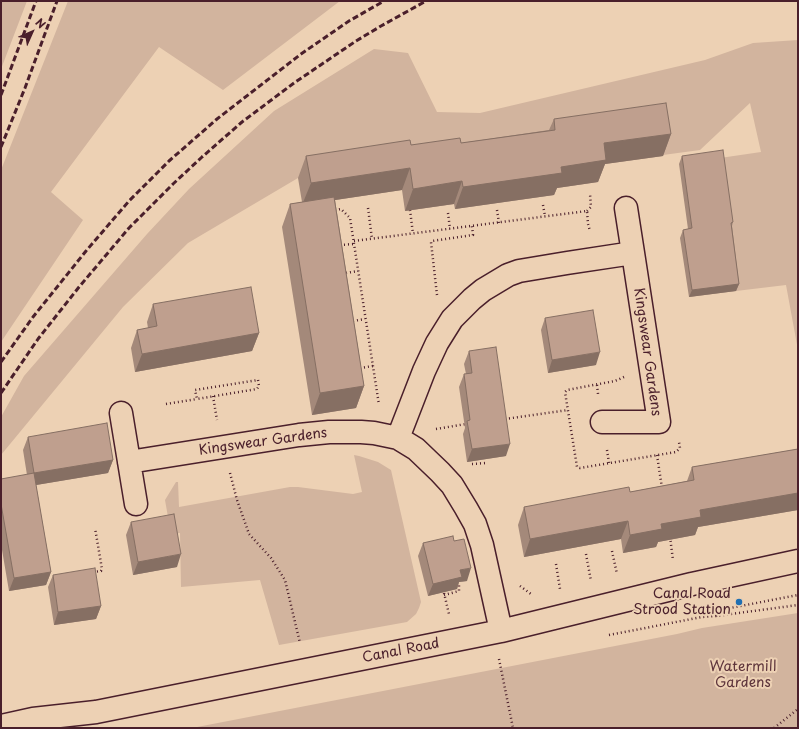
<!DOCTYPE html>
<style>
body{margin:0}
#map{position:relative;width:799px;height:729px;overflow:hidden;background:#edd1b4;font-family:"Playpen Sans",sans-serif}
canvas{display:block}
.frame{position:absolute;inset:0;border:2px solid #4a1f2b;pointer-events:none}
.north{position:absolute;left:12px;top:12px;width:40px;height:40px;-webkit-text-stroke:3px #edd1b4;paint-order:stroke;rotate:45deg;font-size:11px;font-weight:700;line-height:16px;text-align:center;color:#4a1f2b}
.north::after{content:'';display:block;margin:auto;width:14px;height:18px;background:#4a1f2b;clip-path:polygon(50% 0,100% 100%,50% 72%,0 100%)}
</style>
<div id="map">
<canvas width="799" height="729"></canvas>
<div class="frame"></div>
<div class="north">N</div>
</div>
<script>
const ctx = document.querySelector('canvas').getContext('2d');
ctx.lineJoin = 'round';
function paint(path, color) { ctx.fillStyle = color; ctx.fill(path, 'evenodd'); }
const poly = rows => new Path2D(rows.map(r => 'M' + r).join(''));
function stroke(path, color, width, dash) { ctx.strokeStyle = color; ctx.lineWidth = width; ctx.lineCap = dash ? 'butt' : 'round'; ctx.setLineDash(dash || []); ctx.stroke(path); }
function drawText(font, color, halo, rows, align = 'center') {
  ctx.font = font + ' "Playpen Sans",sans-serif'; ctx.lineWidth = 4; ctx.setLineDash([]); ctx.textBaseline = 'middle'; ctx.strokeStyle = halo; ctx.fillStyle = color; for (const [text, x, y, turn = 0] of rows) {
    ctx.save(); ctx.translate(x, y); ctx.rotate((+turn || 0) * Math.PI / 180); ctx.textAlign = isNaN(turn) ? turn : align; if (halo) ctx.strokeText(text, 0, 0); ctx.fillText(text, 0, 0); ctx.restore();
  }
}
const green = poly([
 [1,1,27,1,1,69],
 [68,1,340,1,223,90,159,47,51,192,83,220,1,342,1,170],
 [798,40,798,350,786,285,736,291,720,158,761,152,750,103,700,150,663,155,402,163,298,178,188,243,123,307,1,455,1,417,24,376,147,234,189,189,274,111,374,49,408,53,437,112,480,113,705,60,753,43],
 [354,455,359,456,378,462,391,470,421,602,419,608,416,614,407,622,279,645,260,580,181,587,180,533,171,534,165,500,176,482,178,482,179,507,290,487,298,487,353,494,362,492],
 [798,613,798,728,192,728,677,634,702,628]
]);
const path = poly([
 [543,205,545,216],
 [368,208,372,239],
 [335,210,341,209,350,218,379,405],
 [410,210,413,234],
 [497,210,499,223],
 [587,211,591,207,590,194],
 [448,213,450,229],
 [354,241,587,211,588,224,590,231],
 [340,245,354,244],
 [346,273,358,271],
 [437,295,431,242,432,241,473,235,472,226],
 [353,321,365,319],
 [360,368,373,366],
 [624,377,615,381,567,390,565,392,577,467,580,468,676,452,680,448,679,442],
 [258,380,259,386,257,389,197,399,195,390,258,380],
 [597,385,598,394],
 [213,396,217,420],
 [166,404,197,399],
 [505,419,568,410],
 [436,429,466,424],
 [607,450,609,463],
 [657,455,662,488],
 [472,464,486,463],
 [230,473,237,500,249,534,271,558,285,580,300,643],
 [670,537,673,560],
 [612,551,617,574],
 [586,554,591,581],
 [556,564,560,589],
 [93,572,101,571,102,569,95,528],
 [520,586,531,594],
 [444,593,449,614],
 [444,595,459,591,459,584],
 [716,616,720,610,798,595],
 [609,635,702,617,716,616,798,605],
 [499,659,513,728],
 [774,728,798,709]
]);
const street = poly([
 [626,208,633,253],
 [121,413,136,504],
 [398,438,424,371,437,343,452,319,472,299,483,290,508,275,519,271,567,263,633,253,659,422,602,422],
 [129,462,299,435,329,432,361,432,374,433,398,438,416,449,440,472,452,485,466,508,475,524,482,545,501,631],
 [1,726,33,719,96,712,501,631,692,584,798,561]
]);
const rail = poly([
 [1,95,36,1],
 [1,147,25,88,57,1],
 [1,362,33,317,86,251,129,201,169,161,217,119,301,54,349,21,384,1],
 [1,393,38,339,79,287,129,228,173,184,202,157,242,122,294,83,356,41,381,26,426,1]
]);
const wall = poly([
 [554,119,671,134,663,156,605,164,598,182,557,188,554,195,455,209,454,204,405,211,402,190,335,200,364,386,356,408,312,415,282,227,290,204,302,202,298,178,306,156,411,145,461,143,549,130],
 [682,156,733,222,732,226,739,284,736,291,689,297,680,238,683,230,688,229,679,164],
 [153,304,259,333,252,351,135,372,131,348,137,330,148,328,147,322],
 [545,318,596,365,548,373,541,330],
 [469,351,506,456,467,462,463,434,465,428,459,387,464,374,466,374,464,364],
 [28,437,113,460,108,473,36,485,51,572,46,585,9,591,1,544,1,479,27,475,23,450],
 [798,449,798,510,698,527,695,535,658,542,656,547,623,553,621,539,524,557,518,525,524,507,630,492,687,481,692,467],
 [131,522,177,567,133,575,126,535],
 [454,541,467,581,459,582,457,589,428,596,418,556,423,543],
 [53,575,101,606,96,619,54,625,48,587]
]);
const shadedWall = poly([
 [671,134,663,156,605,164,598,182,557,188,554,195,455,209,463,187,561,167,604,143],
 [410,168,402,190,302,205,311,183],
 [462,181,454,204,405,211,413,189],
 [739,284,736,291,689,297,692,290],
 [259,333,252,351,135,372,142,354],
 [600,352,596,365,548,373,552,360],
 [364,386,356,408,312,415,320,393],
 [510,444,506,456,467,462,472,449],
 [113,460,108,473,30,486,34,473],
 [798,493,798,510,698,527,695,535,658,542,656,547,623,553,630,535,700,510],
 [628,521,621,539,524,557,530,539],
 [181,554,177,567,133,575,138,562],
 [471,568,467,581,459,582,457,589,428,596,433,584,460,570],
 [51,572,46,585,9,591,14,578],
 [101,606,96,619,54,625,58,612]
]);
const building = poly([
 [666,103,671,134,604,143,606,160,561,167,562,173,463,187,462,181,413,189,410,168,311,183,306,156,410,140,411,145,460,138,461,143,555,130,554,119,666,103],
 [723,150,733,222,731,223,739,284,692,290,683,230,692,228,682,156,723,150],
 [334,197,364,386,320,393,290,204,334,197],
 [251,287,259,333,142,354,137,330,157,326,153,304,251,287],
 [593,310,600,352,552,360,545,318,593,310],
 [496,347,510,444,472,449,467,421,470,420,464,374,472,373,469,351,496,347],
 [107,423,113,460,34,473,28,437,107,423],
 [798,449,798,493,700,510,701,517,661,524,662,529,630,535,628,521,530,539,524,507,629,487,630,492,694,480,692,467,798,449],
 [34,473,51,572,14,578,1,504,1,479,34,473],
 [174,514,181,554,138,562,131,522,174,514],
 [453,536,454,541,464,539,471,568,460,570,462,577,433,584,423,543,453,536],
 [95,568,101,606,58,612,53,575,95,568]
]);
const markers = [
 [739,602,4,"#1f6fb2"]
];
const streetNames = [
 ["Kingswear Gardens",647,352,82],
 ["Kingswear Gardens",263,442,-8],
 ["Canal Road",401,651,-11]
];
const poiNames = [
 ["Canal Road",731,594],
 ["Strood Station",731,610]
];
const parkNames = [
 ["Watermill",743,667],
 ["Gardens",743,683]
];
paint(green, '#d2b49e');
stroke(street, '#4a1f2b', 25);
stroke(path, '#4a1f2b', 2.5, [1, 3]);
stroke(street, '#edd1b4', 22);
stroke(rail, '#4a1f2b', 3, [6, 3]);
paint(wall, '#a4897a');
paint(shadedWall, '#866f63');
paint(building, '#bf9f8e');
stroke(building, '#866f63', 1);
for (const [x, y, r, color] of markers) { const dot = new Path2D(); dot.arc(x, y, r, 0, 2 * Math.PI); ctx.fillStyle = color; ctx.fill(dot); stroke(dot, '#edd1b4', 1.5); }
drawText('14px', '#4a1f2b', '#edd1b4', streetNames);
drawText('14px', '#4a1f2b', '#edd1b4', poiNames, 'right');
drawText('14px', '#5e353c', '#edd1b4', parkNames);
</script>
